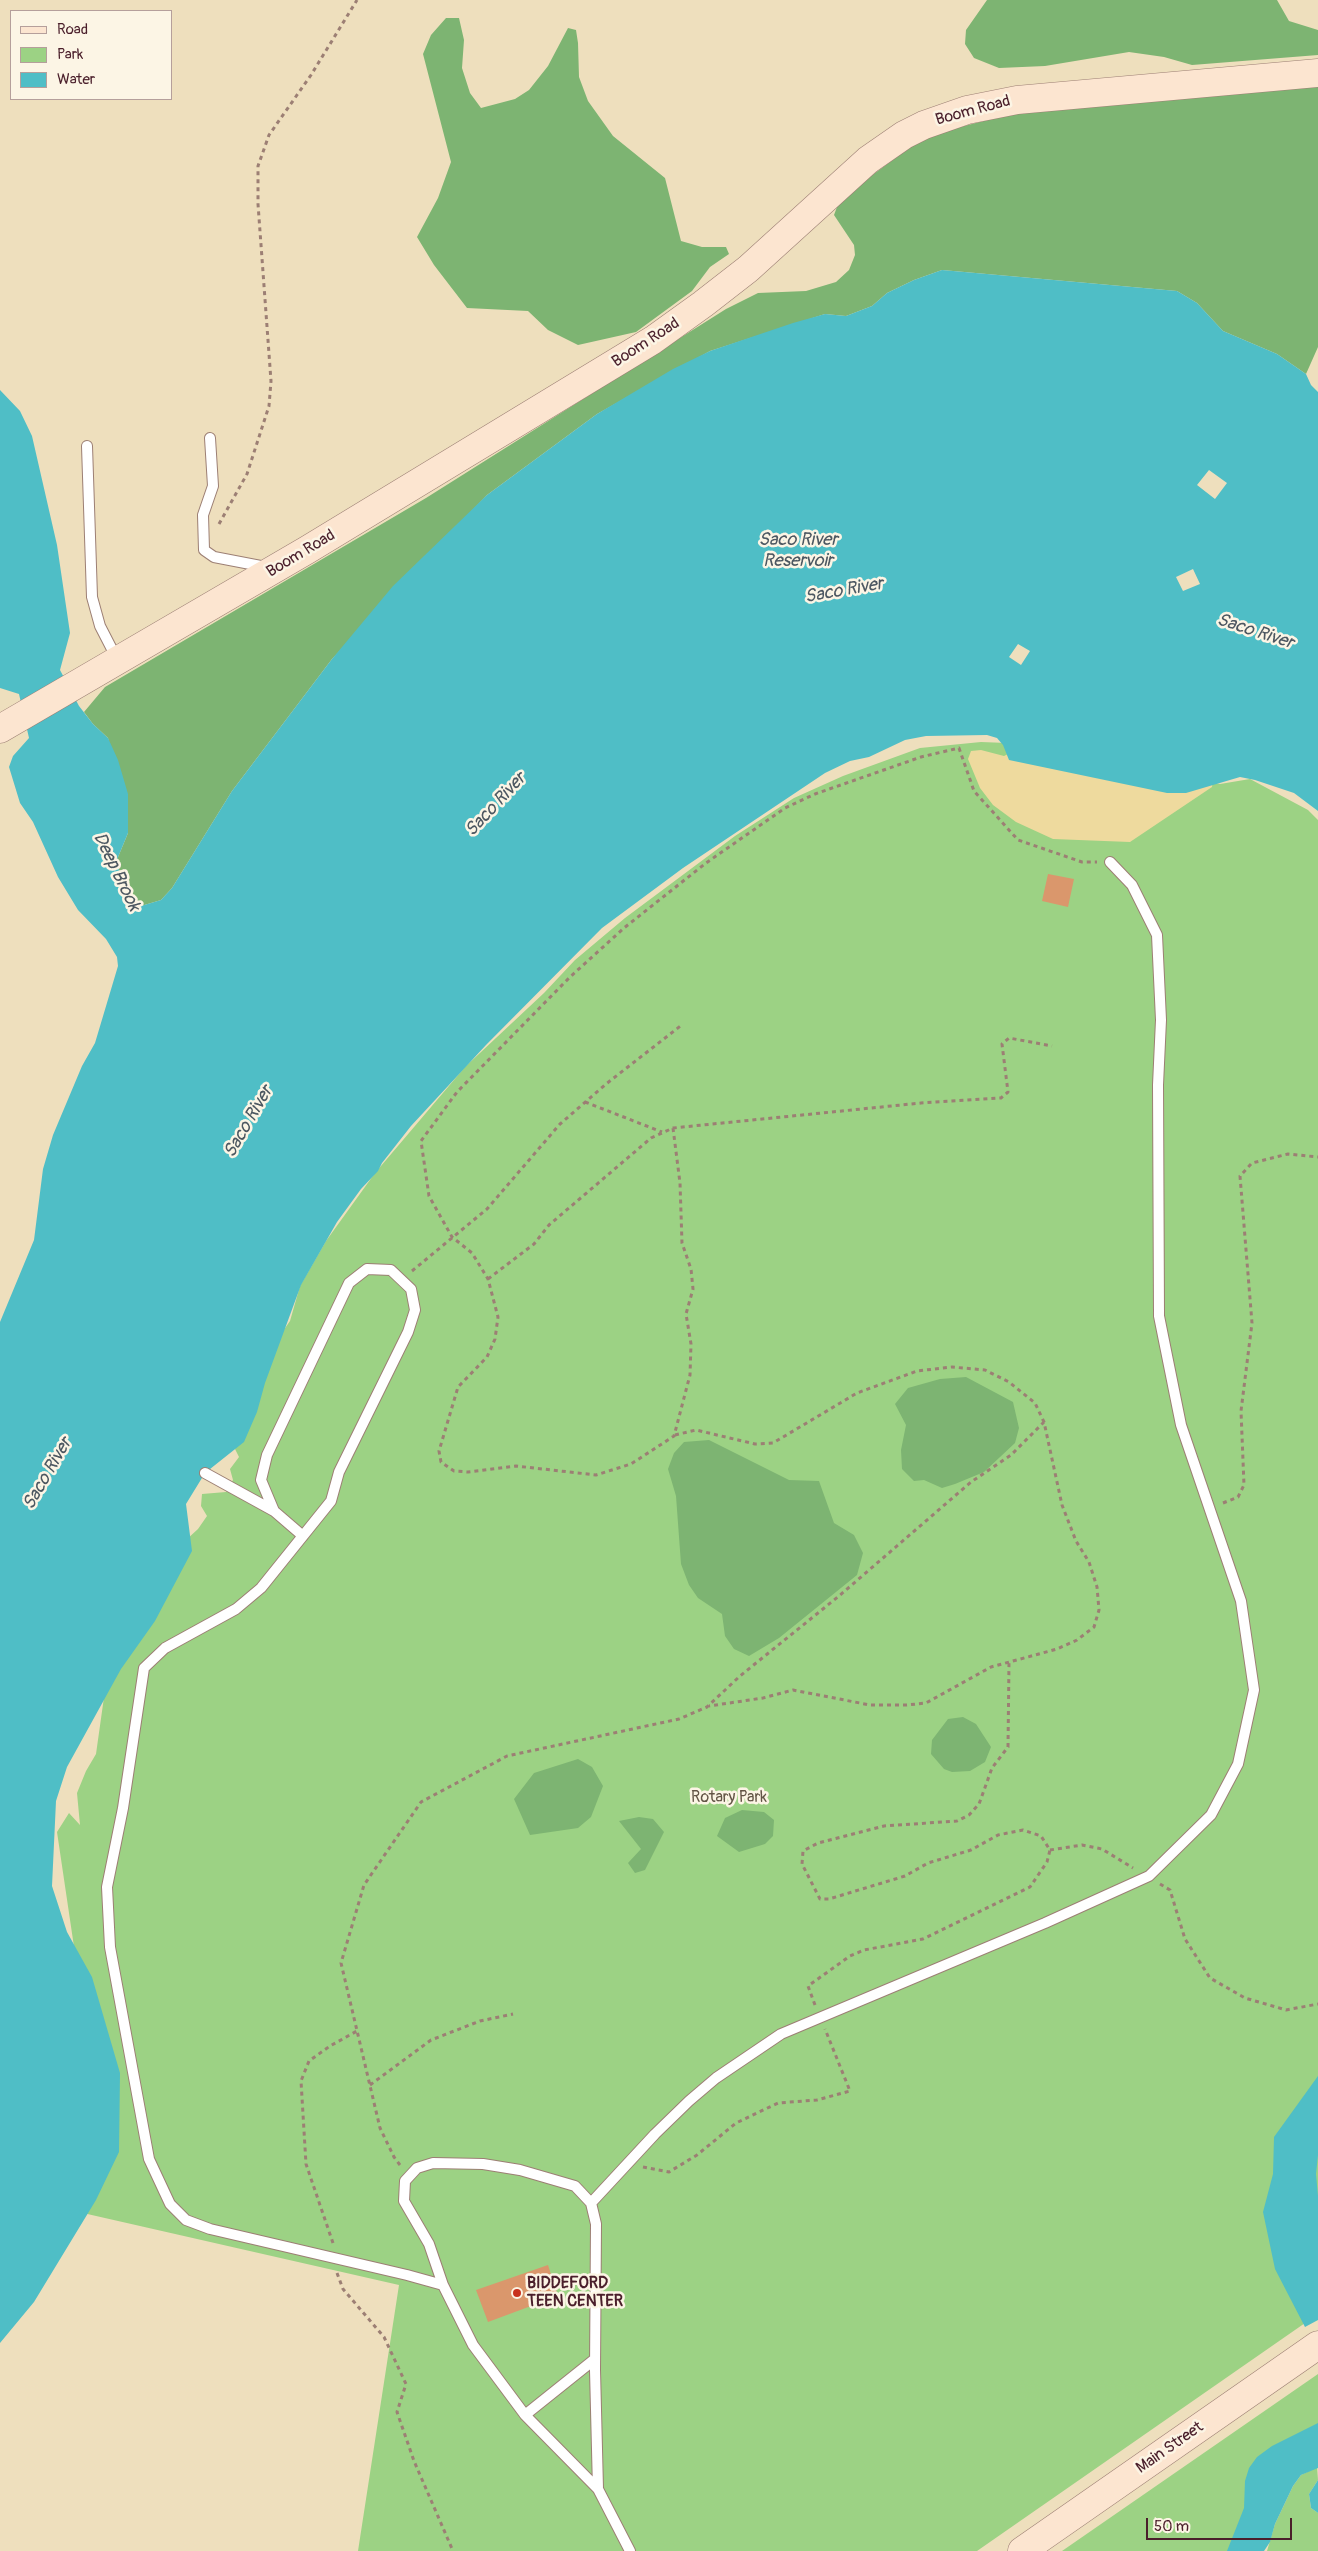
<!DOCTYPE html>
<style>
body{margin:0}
#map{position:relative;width:1318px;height:2551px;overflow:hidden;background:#eedfbd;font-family:Pangolin,sans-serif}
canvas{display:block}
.legend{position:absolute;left:10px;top:10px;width:162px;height:90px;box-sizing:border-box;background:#fcf5e5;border:1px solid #b59f9b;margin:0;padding:6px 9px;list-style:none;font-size:15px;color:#4a1f2b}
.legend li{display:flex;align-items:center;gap:10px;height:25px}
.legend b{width:25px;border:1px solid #b59f9b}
.scale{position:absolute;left:1146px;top:2518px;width:146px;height:22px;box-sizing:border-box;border:2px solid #4a1f2b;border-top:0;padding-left:6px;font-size:15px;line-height:18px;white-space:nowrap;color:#4a1f2b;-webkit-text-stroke:4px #fcf5e5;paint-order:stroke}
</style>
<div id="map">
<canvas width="1318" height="2551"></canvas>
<ul class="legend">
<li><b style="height:6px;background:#fce5d0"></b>Road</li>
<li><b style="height:14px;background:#9cd284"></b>Park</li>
<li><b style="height:14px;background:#4fbec6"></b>Water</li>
</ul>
<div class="scale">50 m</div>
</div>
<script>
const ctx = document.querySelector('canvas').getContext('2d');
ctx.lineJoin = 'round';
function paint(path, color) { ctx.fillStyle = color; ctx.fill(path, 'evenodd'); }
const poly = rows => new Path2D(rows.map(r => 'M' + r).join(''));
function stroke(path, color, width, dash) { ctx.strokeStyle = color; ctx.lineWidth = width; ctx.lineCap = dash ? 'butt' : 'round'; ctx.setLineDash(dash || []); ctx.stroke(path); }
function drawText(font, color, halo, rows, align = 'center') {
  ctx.font = font + ' Pangolin,sans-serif'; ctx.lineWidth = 5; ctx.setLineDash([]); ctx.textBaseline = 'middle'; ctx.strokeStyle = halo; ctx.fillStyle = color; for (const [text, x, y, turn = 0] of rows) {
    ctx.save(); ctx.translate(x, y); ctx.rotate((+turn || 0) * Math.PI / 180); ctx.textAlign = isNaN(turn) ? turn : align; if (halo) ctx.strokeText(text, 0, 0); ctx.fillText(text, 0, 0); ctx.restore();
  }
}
const green = poly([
 [981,742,1033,744,1220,784,1250,779,1308,810,1318,820,1318,2314,977,2551,358,2551,399,2285,61,2208,77,1967,57,1832,69,1813,80,1825,77,1793,86,1771,96,1754,106,1683,186,1540,198,1529,207,1516,201,1506,202,1494,226,1492,233,1480,230,1469,239,1457,235,1449,256,1370,290,1321,300,1286,326,1241,375,1173,465,1067,544,993,575,960,625,918,735,836,794,798,843,776,920,748],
 [1318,2374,1318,2451,1240,2551,1062,2551],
 [1317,2467,1318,2480,1309,2494,1311,2508,1318,2513,1318,2551,1267,2551,1275,2524,1293,2486,1301,2475]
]);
const forest = poly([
 [987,0,1277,0,1289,21,1318,30,1318,55,1192,65,1164,57,1129,52,1045,66,999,68,974,58,965,44,966,30],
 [446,18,459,18,464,40,462,68,470,93,481,108,515,99,529,90,548,66,568,28,576,30,578,43,579,77,588,101,613,136,665,178,681,241,702,247,726,247,729,254,710,267,692,291,636,332,578,345,548,330,528,311,467,308,434,265,417,237,438,198,451,162,423,54,431,35],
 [1318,79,1318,347,1306,374,1277,354,1223,331,1197,303,1177,291,942,270,914,280,887,293,872,306,846,316,825,314,710,351,597,414,487,495,332,659,232,791,172,888,161,900,141,906,131,902,116,862,128,833,108,738,93,724,84,712,105,687,426,498,726,309,758,293,806,291,836,282,849,270,855,255,854,245,834,215,840,199,925,136,1011,114],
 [966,1377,1013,1402,1019,1428,1015,1443,984,1472,955,1484,942,1488,924,1480,914,1481,902,1469,901,1450,906,1425,895,1404,908,1388,940,1379],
 [709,1440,789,1480,819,1481,834,1523,854,1535,863,1553,857,1575,779,1638,749,1656,734,1649,725,1636,722,1614,698,1598,689,1585,681,1564,676,1496,668,1469,674,1453,684,1442],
 [963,1717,976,1724,991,1747,985,1762,970,1771,952,1772,944,1769,931,1754,932,1740,948,1719],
 [578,1759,592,1767,603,1786,591,1817,578,1828,530,1835,514,1799,534,1773],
 [742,1810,764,1812,774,1820,773,1836,765,1844,739,1852,717,1836,725,1818],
 [639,1817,653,1819,664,1832,645,1870,635,1873,628,1863,641,1849,619,1821]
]);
const sand = poly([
 [981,750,1004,756,1010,753,1213,780,1212,787,1130,842,1053,839,1016,822,993,805,980,788,968,759,971,751]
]);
const water = poly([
 [942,270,1177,291,1197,303,1223,331,1277,354,1306,374,1311,385,1318,392,1318,811,1294,793,1255,780,1240,777,1186,793,1167,793,1009,760,1003,745,997,738,987,735,926,736,905,740,869,757,850,761,825,773,683,868,602,928,486,1045,411,1126,382,1163,378,1171,361,1189,337,1222,301,1285,265,1383,257,1412,244,1442,205,1473,186,1504,192,1551,155,1621,121,1669,67,1767,56,1801,52,1886,67,1932,92,1977,120,2073,119,2152,96,2200,34,2302,0,2343,0,1322,34,1240,43,1169,53,1135,82,1066,95,1043,118,966,117,957,106,939,78,910,58,877,33,822,20,803,9,767,13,756,29,738,19,694,0,688,0,390,20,411,32,436,57,545,70,633,60,670,79,706,93,724,108,738,118,760,128,794,128,833,116,862,131,901,141,906,161,900,172,888,232,791,332,659,393,586,487,495,597,414,673,369,710,351,793,323,825,314,846,316,872,306,887,293,914,280],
 [1209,470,1227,483,1215,499,1197,485],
 [1193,569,1200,584,1183,591,1176,577],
 [1018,644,1030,651,1021,665,1009,657],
 [1318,2076,1318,2155,1316,2174,1318,2196,1318,2320,1305,2327,1275,2269,1263,2212,1273,2174,1274,2137],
 [1318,2423,1318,2468,1301,2475,1293,2486,1275,2524,1270,2542,1264,2551,1227,2551,1244,2508,1245,2481,1249,2468,1257,2457,1272,2446],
 [1318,2480,1318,2513,1311,2508,1309,2494]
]);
const building = poly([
 [1048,874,1074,879,1068,907,1042,901],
 [548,2265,558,2296,488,2322,476,2290]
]);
const path = poly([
 [219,524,247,474,269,406,271,381,258,204,258,166,269,135,311,75,357,0],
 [585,1102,662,1132],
 [673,1128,680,1183,682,1243,691,1269,693,1289,686,1314,691,1344,690,1375,674,1436,631,1464,596,1475,516,1466,468,1472,454,1471,441,1462,439,1451,458,1387,487,1357,495,1339,498,1317,488,1279,472,1253,452,1237,429,1196,421,1141,457,1092,570,977,624,928,706,863,785,808,815,794,921,757,959,748,974,791,1018,840,1082,862,1097,862],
 [412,1271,487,1209,560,1124,606,1084,683,1024],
 [488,1279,534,1244,549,1225,651,1138,673,1128,921,1103,1001,1098,1008,1092,1002,1044,1009,1038,1052,1046],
 [675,1435,696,1430,755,1444,773,1443,857,1393,917,1371,952,1367,985,1370,1009,1382,1035,1403,1044,1422,1062,1505,1076,1541,1089,1562,1097,1587,1099,1610,1094,1627,1077,1640,1057,1649,991,1667,926,1703,907,1705,870,1705,793,1690,763,1698,709,1706],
 [1223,1503,1238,1497,1244,1485,1241,1411,1252,1323,1240,1176,1252,1163,1288,1154,1318,1157],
 [1050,1850,1082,1845,1102,1849,1133,1868],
 [1160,1884,1170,1890,1185,1939,1210,1978,1245,1998,1286,2010,1318,2004],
 [815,2005,808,1986,850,1956,864,1950,923,1939,1030,1887,1047,1862,1050,1850,1041,1836,1023,1830,998,1835,971,1850,928,1863,905,1876,829,1899,820,1899,802,1864,803,1851,818,1843,884,1826,957,1821,969,1815,979,1804,992,1768,1008,1747,1009,1662],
 [370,2085,431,2040,480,2021,513,2014],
 [400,2165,394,2157,380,2128,341,1963,364,1885,421,1802,507,1756,679,1719,707,1707,740,1676,839,1596,971,1482,1011,1455,1044,1422],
 [643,2167,669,2172,697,2155,736,2123,778,2103,817,2100,850,2091,825,2029],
 [333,2243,306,2164,301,2081,309,2061,330,2046,357,2031],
 [337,2273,343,2289,384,2337,406,2384,397,2412,414,2461,453,2551]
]);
const lane = poly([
 [210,438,213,486,203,515,204,550,214,557,266,567],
 [87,446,92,597,100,626,117,659],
 [205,1473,274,1511,303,1536],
 [274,1511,261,1480,267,1455,349,1283,367,1269,391,1270,411,1289,415,1310,408,1332,339,1472,331,1501,261,1588,236,1609,165,1648,144,1668,123,1808,107,1887,110,1947,149,2159,170,2204,186,2220,210,2229,407,2275,443,2285],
 [591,2203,655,2134,689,2101,716,2078,781,2034,1045,1923,1149,1876,1211,1815,1238,1764,1254,1690,1241,1601,1181,1425,1159,1316,1158,1085,1161,1020,1157,935,1132,885,1110,862],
 [525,2415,595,2359],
 [598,2489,595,2370,596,2224,591,2203,575,2186,520,2170,483,2164,433,2163,417,2168,405,2181,404,2201,429,2244,443,2285,473,2345,525,2415,598,2489,630,2551]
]);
const secondary = poly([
 [0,729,307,550,653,340,703,304,748,269,868,160,904,135,924,125,967,110,1017,100,1318,73],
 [1022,2551,1318,2345]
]);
const markers = [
 [517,2293,5,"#c8321e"]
];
const streetNames = [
 ["Boom Road",973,111,-15],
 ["Boom Road",646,343,-33],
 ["Boom Road",301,554,-31],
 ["Main Street",1170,2448,-35]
];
const parkNames = [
 ["Rotary Park",729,1798]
];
const poiNames = [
 ["BIDDEFORD",527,2284],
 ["TEEN CENTER",527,2302]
];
const waterNames = [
 ["Saco River",798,540],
 ["Reservoir",798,561],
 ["Saco River",844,591,-10],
 ["Saco River",1255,632,18],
 ["Saco River",496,805,-47],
 ["Deep Brook",116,872,64],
 ["Saco River",249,1122,-60],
 ["Saco River",48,1474,-60]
];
paint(green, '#9cd284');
paint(forest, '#7db472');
paint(sand, '#eeda9e');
paint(water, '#4fbec6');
paint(building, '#da976c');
stroke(lane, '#9c7f74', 12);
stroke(secondary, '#9c7f74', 29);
stroke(path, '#9c7f74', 3, [4, 4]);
stroke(lane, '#fff', 10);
stroke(secondary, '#fce5d0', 28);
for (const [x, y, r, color] of markers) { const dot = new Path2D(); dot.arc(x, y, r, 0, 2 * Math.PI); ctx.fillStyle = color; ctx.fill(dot); stroke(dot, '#fcf5e5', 2); }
drawText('16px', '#4a1f2b', '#fcf5e5', streetNames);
drawText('16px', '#635546', '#fcf5e5', parkNames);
drawText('bold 16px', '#4a1f2b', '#fcf5e5', poiNames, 'left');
drawText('italic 18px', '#4c5761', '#fcf5e5', waterNames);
</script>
